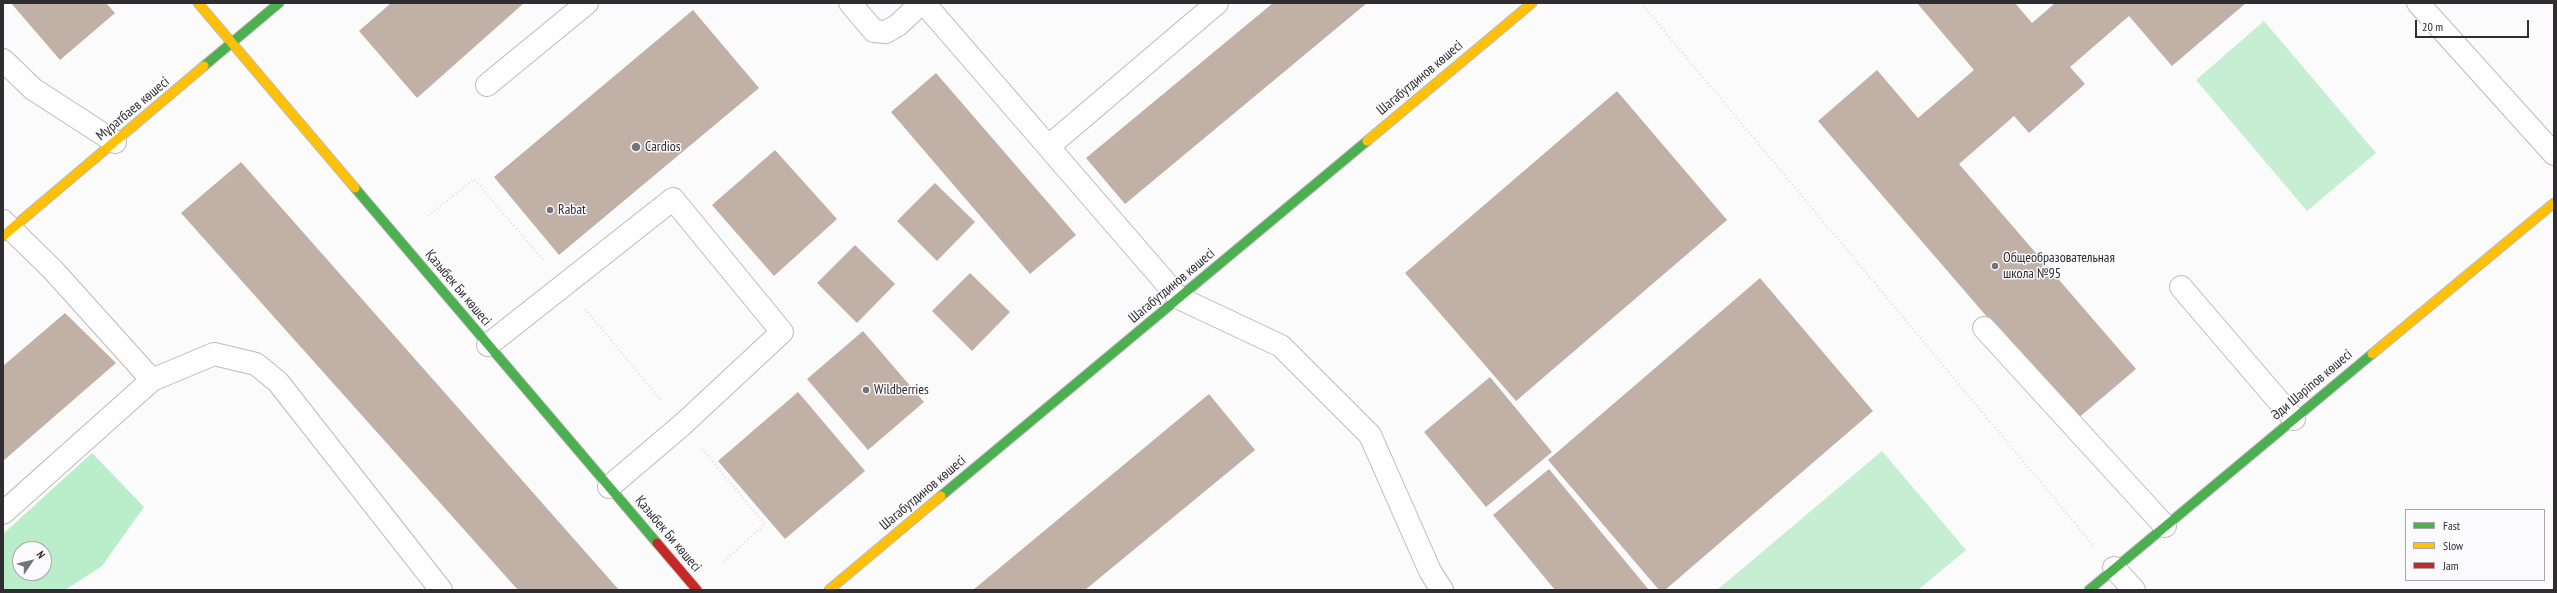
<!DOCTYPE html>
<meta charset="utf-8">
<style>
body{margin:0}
#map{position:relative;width:2557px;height:593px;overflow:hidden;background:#fbfbfc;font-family:"PT Sans Narrow",sans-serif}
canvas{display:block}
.frame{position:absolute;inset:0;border:4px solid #2f2c32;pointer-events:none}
.legend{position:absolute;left:2405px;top:509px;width:140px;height:72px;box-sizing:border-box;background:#fbfafd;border:1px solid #a9a8ac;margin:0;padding:5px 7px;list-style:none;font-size:12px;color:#2f2c32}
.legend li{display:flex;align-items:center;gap:8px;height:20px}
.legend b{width:20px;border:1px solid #a9a8ac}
.north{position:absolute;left:12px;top:541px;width:40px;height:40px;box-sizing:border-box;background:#fbfafd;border:1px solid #a9a8ac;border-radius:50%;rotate:55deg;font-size:11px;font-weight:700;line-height:16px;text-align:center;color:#2f2c32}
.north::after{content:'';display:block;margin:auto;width:14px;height:18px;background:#767479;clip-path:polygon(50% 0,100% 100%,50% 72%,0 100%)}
.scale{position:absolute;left:2415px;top:20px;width:114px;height:18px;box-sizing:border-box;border:2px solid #2f2c32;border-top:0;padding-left:5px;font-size:12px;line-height:14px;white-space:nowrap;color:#2f2c32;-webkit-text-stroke:3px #fbfafd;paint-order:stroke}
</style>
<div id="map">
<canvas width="2557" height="593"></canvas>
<div class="frame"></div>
<ul class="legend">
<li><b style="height:5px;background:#4caf50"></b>Fast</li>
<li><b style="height:5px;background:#ffc107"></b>Slow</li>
<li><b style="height:5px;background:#c62828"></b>Jam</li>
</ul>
<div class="north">N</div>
<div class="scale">20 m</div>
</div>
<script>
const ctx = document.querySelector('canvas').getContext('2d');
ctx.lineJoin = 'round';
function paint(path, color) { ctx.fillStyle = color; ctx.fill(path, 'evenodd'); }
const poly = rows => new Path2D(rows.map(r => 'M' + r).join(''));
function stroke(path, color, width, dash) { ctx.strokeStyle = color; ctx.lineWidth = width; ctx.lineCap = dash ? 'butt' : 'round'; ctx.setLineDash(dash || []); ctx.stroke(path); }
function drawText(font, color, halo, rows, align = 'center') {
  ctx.font = font + ' "PT Sans Narrow",sans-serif'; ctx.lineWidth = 3; ctx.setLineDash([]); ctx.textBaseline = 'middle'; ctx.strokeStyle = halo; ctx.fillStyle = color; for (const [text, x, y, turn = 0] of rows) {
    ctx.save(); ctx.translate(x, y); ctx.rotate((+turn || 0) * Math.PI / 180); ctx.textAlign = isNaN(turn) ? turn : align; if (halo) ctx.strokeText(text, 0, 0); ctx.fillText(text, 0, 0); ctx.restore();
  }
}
const green = poly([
 [2264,21,2376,153,2307,211,2196,80],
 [1882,451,1966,550,1918,590,1717,590]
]);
const forest = poly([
 [92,453,144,507,102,566,65,590,3,590,3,534],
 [20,549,44,549,44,573,20,573]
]);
const building = poly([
 [11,3,106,3,115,13,60,60],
 [391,3,524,3,417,98,359,31],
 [1273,3,1367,3,1125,204,1086,158],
 [1917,3,2015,3,2032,23,2055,3,2246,3,2172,66,2129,16,2070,67,2085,84,2029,133,2014,116,1959,164,2136,369,2076,420,1818,121,1877,70,1918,118,1974,70],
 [693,10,759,88,559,255,494,177],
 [936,73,1076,235,1030,274,891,112],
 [1617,91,1727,220,1516,401,1405,273],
 [775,150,837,219,774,276,712,205],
 [241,162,619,590,518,590,181,213],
 [935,183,975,222,937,261,897,221],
 [855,245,895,284,857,323,817,283],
 [970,273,1010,312,972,351,932,311],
 [1760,278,1873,411,1665,590,1659,590,1548,460],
 [65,313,116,363,3,461,3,366],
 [863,331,924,402,868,450,807,379],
 [1490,377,1552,452,1486,507,1424,432],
 [798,392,865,471,785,539,718,461],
 [1209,394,1255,450,1085,590,973,590],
 [1549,469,1649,590,1555,590,1493,515]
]);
const path = poly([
 [1641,3,2093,545],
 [428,216,474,179,544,261],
 [585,309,661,400],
 [702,449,765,524,723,562]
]);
const lane = poly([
 [850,3,874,31,886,32,898,25,921,3],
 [924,3,1179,298,1281,346,1370,435,1430,571,1442,590],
 [2418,3,2554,154],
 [3,60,33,89,115,142],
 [487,85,587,3],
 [1049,146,1217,3],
 [3,221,53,270,152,380],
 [2181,287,2294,419],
 [1984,328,2165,526],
 [488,345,673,199,782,332,682,425,609,487],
 [3,513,152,380,214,354,256,364,278,382,441,590]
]);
const street = poly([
 [2114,568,2134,590]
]);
const fast = poly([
 [204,66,279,3],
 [355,188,657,543],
 [941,496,1367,141],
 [2089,590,2372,354]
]);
const slow = poly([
 [198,3,355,188],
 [1367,141,1532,3],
 [3,236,204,66],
 [2372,354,2554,203],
 [829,590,941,496]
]);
const jam = poly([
 [657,543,697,590]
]);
const markers = [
 [636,147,5,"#767479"],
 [550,210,4,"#767479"],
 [1995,266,4,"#767479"],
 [866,390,4,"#767479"]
];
const streetNames = [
 ["Шагабутдинов көшесі",1420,78,-40],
 ["Мұратбаев көшесі",133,109,-40],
 ["Шагабутдинов көшесі",1172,286,-40],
 ["Қазыбек Би көшесі",458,288,50],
 ["Әди Шәріпов көшесі",2312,385,-40],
 ["Шагабутдинов көшесі",923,493,-40],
 ["Қазыбек Би көшесі",668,534,50]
];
const poiNames = [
 ["Cardios",645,147],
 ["Rabat",558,210],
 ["Общеобразовательная",2003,258],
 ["школа №95",2003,274],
 ["Wildberries",874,390]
];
paint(green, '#c5eed2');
paint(forest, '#baeeca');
paint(building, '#c0b0a5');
stroke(lane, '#bcbabd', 24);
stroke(street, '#bcbabd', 24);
stroke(fast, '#bcbabd', 11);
stroke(slow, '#bcbabd', 11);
stroke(jam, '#bcbabd', 11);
stroke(path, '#e0dfe0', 2.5, [1, 3]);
stroke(lane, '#fefeff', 22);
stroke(street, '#fefeff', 22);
stroke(fast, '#4caf50', 9);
stroke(slow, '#ffc107', 9);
stroke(jam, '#c62828', 9);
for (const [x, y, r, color] of markers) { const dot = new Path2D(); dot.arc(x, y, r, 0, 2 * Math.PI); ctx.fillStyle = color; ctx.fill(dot); stroke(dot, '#fbfafd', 1.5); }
drawText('14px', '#2f2c32', '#fbfafd', streetNames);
drawText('14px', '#2f2c32', '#fbfafd', poiNames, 'left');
</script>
